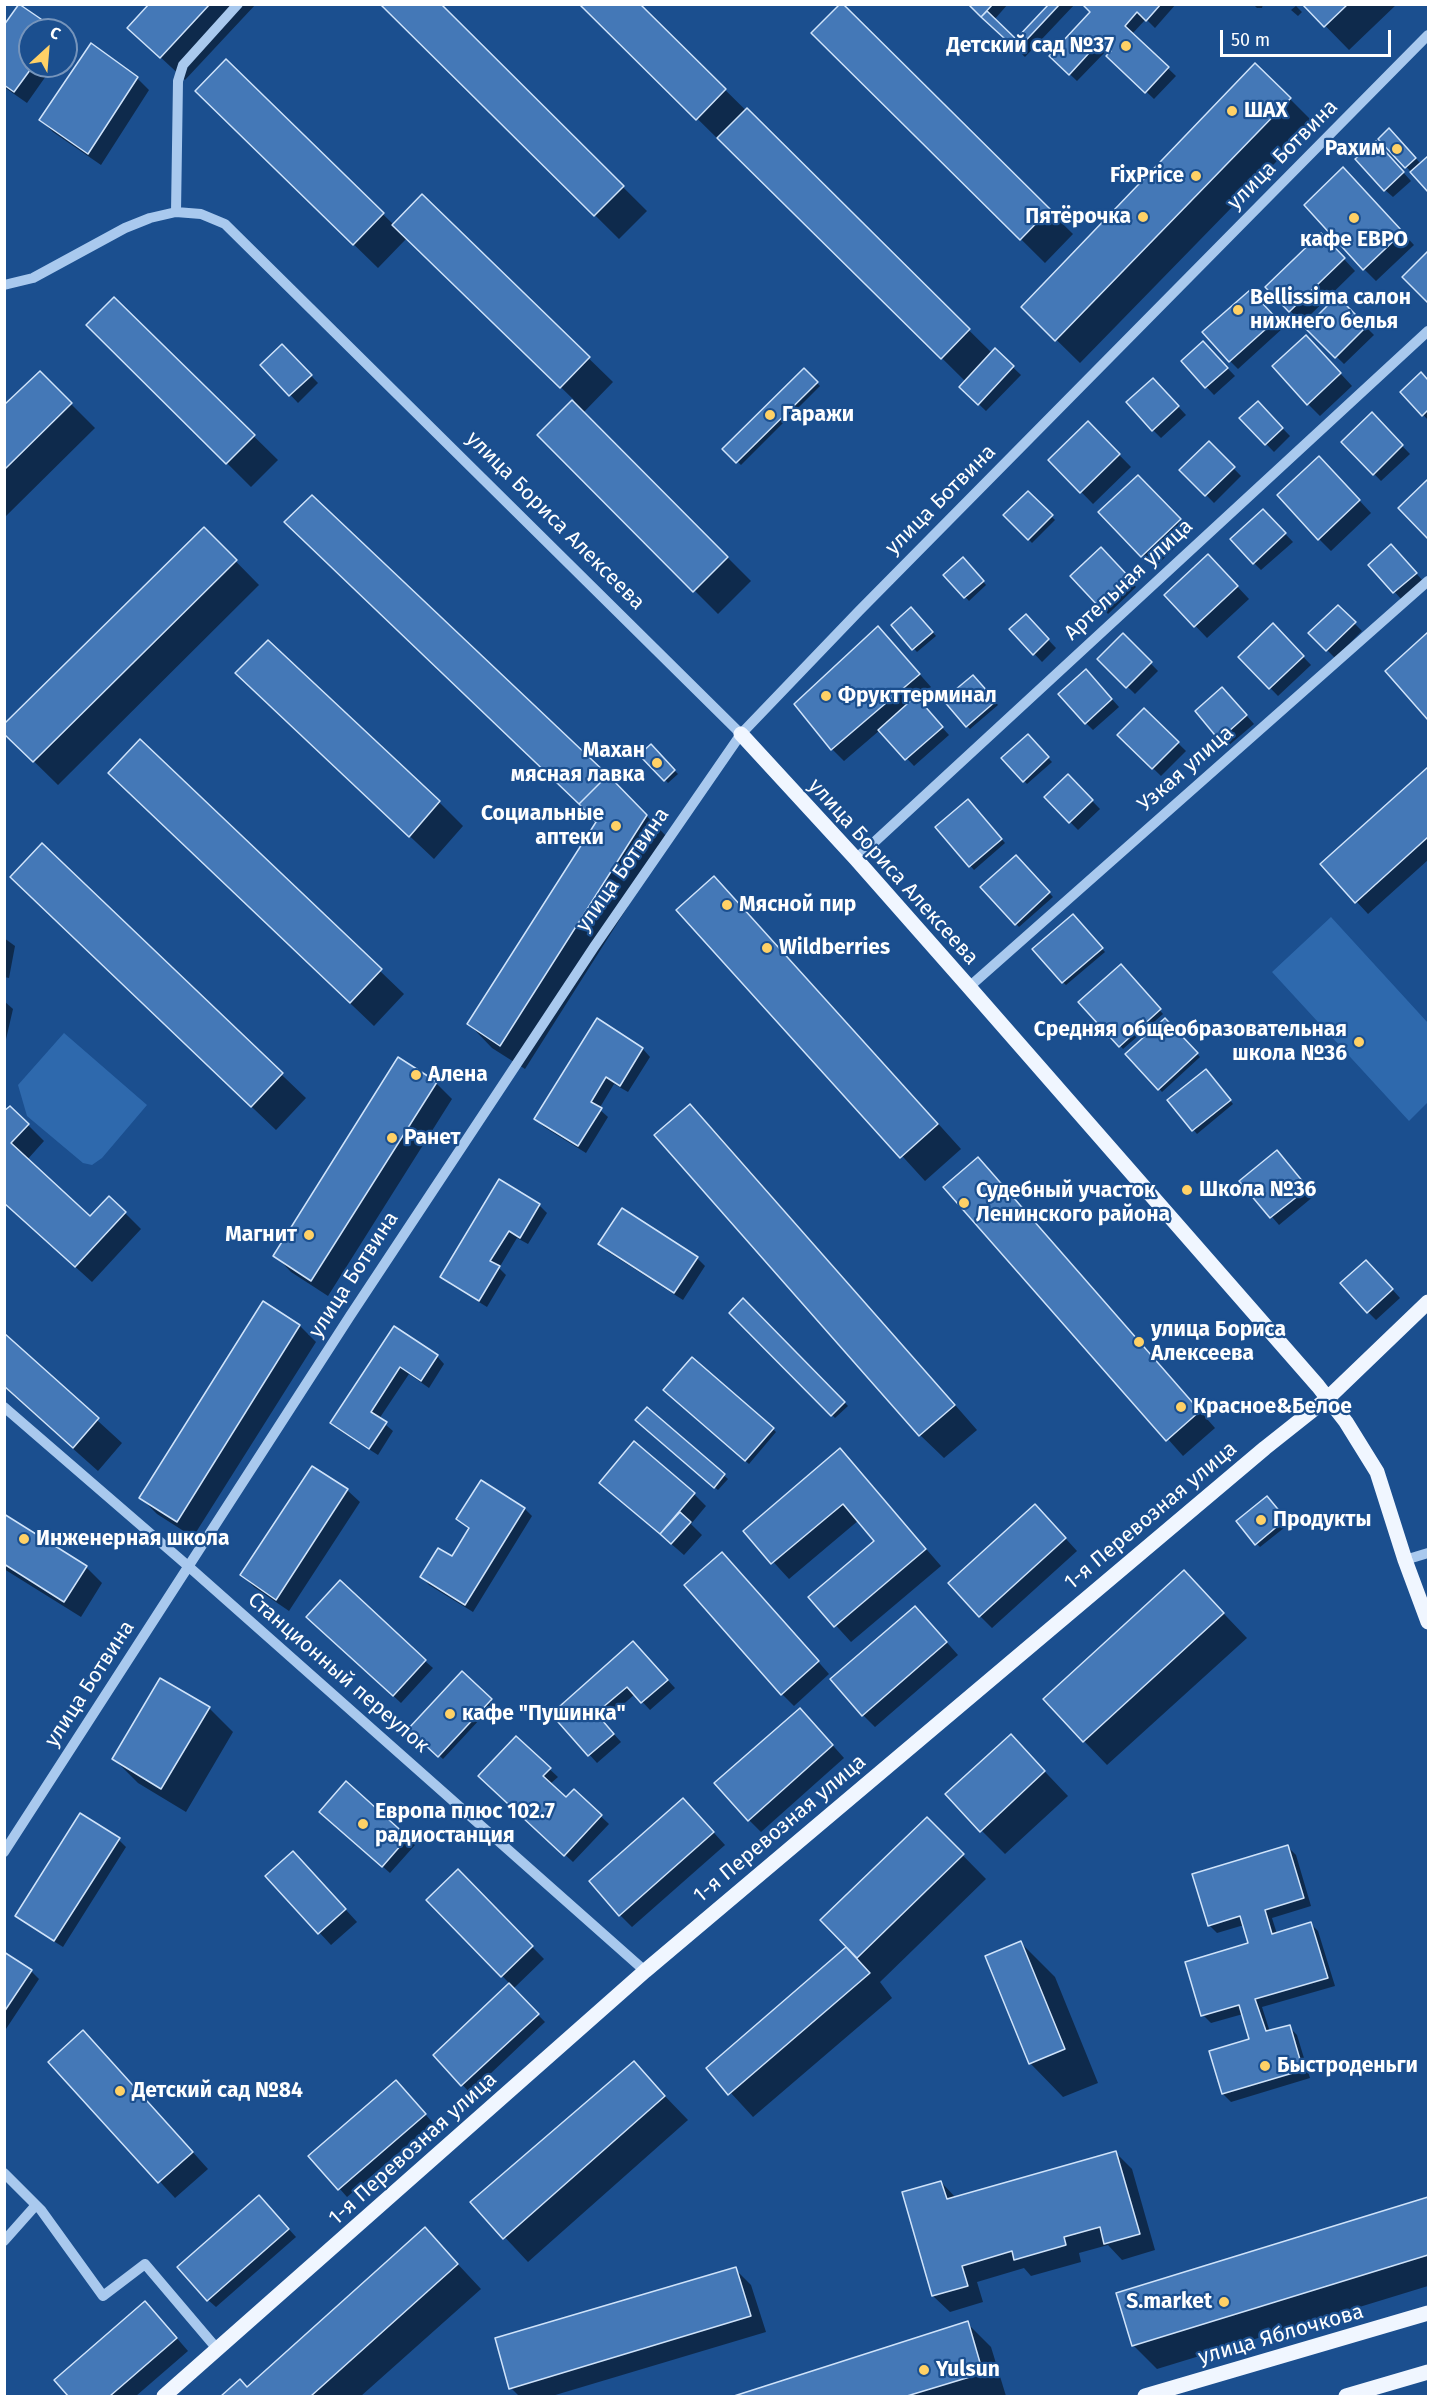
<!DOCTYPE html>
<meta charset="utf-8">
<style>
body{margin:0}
#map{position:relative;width:1433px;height:2401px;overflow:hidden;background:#1b4f8f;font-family:"Fira Sans",sans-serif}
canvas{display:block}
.frame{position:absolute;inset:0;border:6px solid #fff;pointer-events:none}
.north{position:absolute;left:18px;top:18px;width:60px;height:60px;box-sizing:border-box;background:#1b4f8f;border:2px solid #7695bc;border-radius:50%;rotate:26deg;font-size:16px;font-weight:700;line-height:24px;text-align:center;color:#fff}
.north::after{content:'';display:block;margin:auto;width:21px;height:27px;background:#ffd166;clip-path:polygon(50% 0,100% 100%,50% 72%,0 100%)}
.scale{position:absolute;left:1220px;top:30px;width:171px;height:27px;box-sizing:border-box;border:3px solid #fff;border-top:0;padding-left:8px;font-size:18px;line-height:21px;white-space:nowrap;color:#fff;-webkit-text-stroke:4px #1b4f8f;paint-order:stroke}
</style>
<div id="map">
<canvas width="1433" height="2401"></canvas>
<div class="frame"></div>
<div class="north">С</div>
<div class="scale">50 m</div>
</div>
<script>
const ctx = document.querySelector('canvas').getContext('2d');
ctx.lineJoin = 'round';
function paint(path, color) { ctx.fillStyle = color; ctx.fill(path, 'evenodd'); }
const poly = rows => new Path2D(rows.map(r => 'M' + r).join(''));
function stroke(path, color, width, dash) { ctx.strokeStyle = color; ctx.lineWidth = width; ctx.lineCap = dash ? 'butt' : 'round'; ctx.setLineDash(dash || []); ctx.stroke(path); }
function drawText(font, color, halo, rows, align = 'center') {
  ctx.font = font + ' "Fira Sans",sans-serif'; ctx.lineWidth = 4.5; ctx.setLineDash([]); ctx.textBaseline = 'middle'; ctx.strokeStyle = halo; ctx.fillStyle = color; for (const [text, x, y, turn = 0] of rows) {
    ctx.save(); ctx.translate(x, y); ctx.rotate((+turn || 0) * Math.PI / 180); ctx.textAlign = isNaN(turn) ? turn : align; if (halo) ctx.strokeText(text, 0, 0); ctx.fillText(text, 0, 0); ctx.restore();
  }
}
const green = poly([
 [1331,917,1428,1023,1428,1102,1409,1121,1272,972],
 [64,1033,147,1105,102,1158,92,1165,83,1163,27,1116,18,1085]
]);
const shadow = poly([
 [151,4,256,4,185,80,129,28],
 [382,4,439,4,647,211,619,239],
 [581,4,638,4,992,353,995,350,1021,375,986,411,961,387,966,382,722,140,721,142],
 [969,4,1008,4,994,20,1017,41,1051,4,1075,4,1025,57],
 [1083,4,1176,4,1155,28,1146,19,1132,34,1176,76,1154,99,1109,56,1113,51,1109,48,1077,81,1051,56,1092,12],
 [1263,4,1262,8,1257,8,1254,5],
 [1304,4,1397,4,1349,50],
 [841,5,1073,234,1045,263,813,33],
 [1296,6,1302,12,1298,16,1291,10],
 [4,27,55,30,30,30,30,66,53,66,27,103,4,87],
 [226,62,394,225,422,196,613,382,583,413,751,581,718,614,539,435,574,400,407,238,378,268,221,115],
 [137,78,149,90,101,165,53,132,41,120],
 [1290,99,1314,123,1080,363,1023,307],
 [1397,138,1421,164,1428,158,1428,190,1380,139],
 [1383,150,1411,181,1393,197,1385,190],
 [1355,181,1414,245,1376,281,1364,269],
 [1333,247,1355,271,1302,323,1267,287],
 [1428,253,1428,302,1404,277],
 [1337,298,1374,335,1344,364,1307,328],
 [114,299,278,460,251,487,88,325],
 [1258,299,1283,328,1238,369,1230,361],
 [282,346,318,383,298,403,262,365],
 [1318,349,1352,386,1320,416,1308,404],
 [1211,351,1235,376,1214,395,1183,362],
 [804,370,820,386,741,465,724,449],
 [40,373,95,428,4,518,4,408],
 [1421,374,1428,382,1428,420,1402,392],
 [1160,387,1186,415,1161,438,1153,430],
 [1258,403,1290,436,1274,452,1241,418],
 [1372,415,1410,454,1381,481,1343,442],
 [1088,423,1131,467,1093,504,1050,460],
 [1209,443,1241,476,1214,503,1182,470],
 [1331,470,1371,513,1331,551,1319,539],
 [1138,477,1191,532,1154,568,1100,513],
 [1427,482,1428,483,1428,537,1400,508],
 [1028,493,1055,520,1032,543,1005,515],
 [1271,519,1293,542,1261,570,1254,563],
 [204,529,259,585,58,785,4,732],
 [310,546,632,801,670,840,525,1069,492,1048,469,1024,598,822],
 [1101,549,1136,587,1108,614,1072,576],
 [1399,554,1423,581,1402,600,1370,565],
 [963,559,986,585,969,601,945,575],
 [1220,568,1249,599,1207,638,1166,595],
 [1338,607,1362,631,1335,658,1310,633],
 [911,609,936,636,917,652,893,625],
 [1026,616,1056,648,1042,662,1011,629],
 [1273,625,1311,665,1278,696,1240,657],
 [1428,634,1428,718,1387,671],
 [1123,635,1158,671,1135,694,1099,659],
 [890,641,931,687,916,699,949,735,914,766,880,730,844,761,832,749],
 [1094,679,1119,707,1093,730,1086,723],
 [976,680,998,705,970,729,967,726],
 [261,696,439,802,463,826,434,859],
 [1230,697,1254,724,1228,746,1220,739],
 [1144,710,1186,751,1161,776,1119,735],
 [1027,736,1052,762,1027,784,1003,758],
 [140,741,404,994,374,1026,134,797],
 [651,747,678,774,668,783,641,755],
 [1428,769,1428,860,1368,914,1322,864],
 [1068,776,1100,809,1078,830,1046,797],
 [971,804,1005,843,974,870,937,827],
 [42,846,306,1098,276,1130,36,901],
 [1016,857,1053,897,1019,927,983,888],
 [738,902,961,1149,925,1181,678,910],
 [1076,919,1105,952,1066,985,1063,982],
 [4,938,15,946,9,978,4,977],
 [1120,966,1163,1014,1123,1049,1080,1002],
 [4,1001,13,1009,4,1048],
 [1165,1020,1200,1057,1162,1092,1127,1054],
 [597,1021,643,1049,650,1057,628,1092,614,1084,599,1109,608,1117,586,1153,544,1127,536,1119],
 [1209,1075,1233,1104,1197,1134,1169,1101],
 [436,1083,452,1099,328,1296,291,1272,275,1255],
 [690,1106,714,1130,977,1430,944,1458,920,1435],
 [4,1114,28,1125,44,1141,27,1160,90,1219,125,1213,141,1229,92,1282,4,1202],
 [1284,1160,1314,1196,1279,1225,1241,1181],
 [994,1176,1215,1428,1183,1456,945,1188],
 [539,1205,547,1213,528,1244,517,1238,499,1268,506,1275,487,1307,450,1284,442,1276],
 [600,1244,697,1258,705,1266,683,1300,608,1252],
 [1374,1269,1400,1298,1376,1320,1368,1312],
 [743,1300,848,1406,835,1418,731,1313],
 [300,1326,316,1342,193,1537,157,1514,141,1498],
 [394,1328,437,1356,444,1364,429,1388,409,1374,379,1419,393,1431,378,1455,339,1430,332,1422],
 [4,1335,122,1443,98,1471,4,1387],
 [669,1393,773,1429,776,1432,749,1464],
 [647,1409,728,1479,718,1490,640,1424],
 [840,1450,941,1566,851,1642,810,1597,876,1541,859,1520,789,1579,745,1531],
 [312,1468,347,1490,360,1502,289,1611,254,1587,242,1575],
 [601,1483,694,1494,706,1506,691,1524,702,1535,684,1555],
 [1270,1501,1289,1524,1260,1547,1257,1544],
 [525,1509,532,1516,473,1612,429,1585,422,1577,452,1559,470,1530,458,1519],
 [4,1515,86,1567,102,1583,81,1617,4,1569],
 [1047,1518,1077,1551,992,1628,980,1616],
 [734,1566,829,1674,794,1706,782,1694],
 [1184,1572,1247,1638,1107,1765,1084,1741],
 [927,1620,958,1655,875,1727,863,1715],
 [316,1624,425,1661,433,1668,401,1703],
 [641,1651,675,1688,650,1710,635,1694,603,1722,621,1742,597,1763,553,1714],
 [462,1673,494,1704,443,1759,410,1729],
 [209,1708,233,1732,186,1812,138,1783,114,1759],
 [812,1722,844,1758,761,1832,749,1820],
 [1011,1736,1068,1796,1005,1854,981,1830],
 [516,1738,558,1777,550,1784,566,1799,574,1791,609,1824,573,1862,488,1784],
 [695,1812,725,1845,632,1927,620,1915],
 [329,1819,407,1838,415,1845,390,1873],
 [927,1819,986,1879,880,1982,892,1998,753,2117,708,2068,849,1947],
 [119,1840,126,1847,63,1947,25,1923,17,1915],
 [1288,1847,1296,1855,1311,1906,1272,1918,1277,1934,1311,1924,1318,1931,1335,1986,1262,2007,1270,2032,1289,2027,1297,2035,1310,2078,1231,2102,1223,2094,1251,2040,1243,2014,1211,2023,1203,2015,1250,1944,1244,1925,1217,1933,1209,1925],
 [305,1865,357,1922,331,1945,267,1876],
 [458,1871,544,1959,513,1989,545,2022,470,2093,435,2055,510,1984,428,1900],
 [1021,1943,1055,1977,1098,2083,1063,2097,1030,2063],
 [4,1954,31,1971,39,1979,4,2032],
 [99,2048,208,2169,175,2198,50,2062],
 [633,2063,688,2120,528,2262,472,2202],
 [404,2090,433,2123,347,2197,311,2156],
 [1116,2153,1132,2169,1155,2250,1122,2260,1108,2245,1079,2253,1081,2262,1031,2276,1024,2268,977,2282,983,2302,950,2312,933,2296,904,2193,941,2182,956,2198],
 [1428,2199,1428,2286,1157,2369,1133,2345,1117,2294],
 [267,2205,296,2237,216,2307,208,2300],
 [425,2229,481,2289,361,2396,223,2396,240,2381,248,2389],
 [735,2269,751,2285,766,2332,552,2396,519,2396,511,2388],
 [157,2315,188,2351,136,2396,70,2396,56,2380],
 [967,2323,991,2347,1006,2396,739,2396]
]);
const building = poly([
 [19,4,57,30,30,30,30,66,33,66,14,92,4,85,4,25,19,4],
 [149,4,210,4,160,58,127,28,149,4],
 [380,4,441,4,624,186,594,216,380,4],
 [579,4,640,4,726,89,696,120,579,4],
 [840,4,843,4,1050,209,1020,240,811,33,840,4],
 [968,4,993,4,981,17,968,4],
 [1049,4,1060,4,1017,50,981,17,987,11,1016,39,1049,4],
 [1082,4,1161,4,1146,21,1137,12,1125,26,1169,67,1145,93,1106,56,1111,51,1100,41,1069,75,1049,56,1090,12,1082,4],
 [1302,4,1348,4,1324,27,1302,4],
 [91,43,138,77,88,154,39,120,91,43],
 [226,59,384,213,353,245,195,91,226,59],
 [1255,63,1291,98,1055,341,1021,307,1255,63],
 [747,108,970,329,941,359,717,138,747,108],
 [1389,128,1416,158,1405,168,1378,139,1389,128],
 [1376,141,1404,172,1384,191,1355,159,1376,141],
 [1428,156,1428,192,1410,172,1428,156],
 [1343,167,1403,232,1363,270,1304,205,1343,167],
 [422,194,590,357,560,388,392,225,422,194],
 [1321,233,1345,258,1289,312,1265,287,1321,233],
 [1428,251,1428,303,1402,277,1428,251],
 [1250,290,1277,319,1229,362,1202,332,1250,290],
 [1337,296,1367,326,1335,358,1305,328,1337,296],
 [114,297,255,435,226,464,86,325,114,297],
 [1306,335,1341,373,1307,405,1272,366,1306,335],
 [1203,341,1228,368,1205,388,1181,361,1203,341],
 [282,344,312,375,289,396,260,365,282,344],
 [995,348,1014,366,978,405,959,387,995,348],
 [804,368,818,382,736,463,722,449,804,368],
 [40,371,72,403,4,470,4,405,40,371],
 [1421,372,1428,380,1428,410,1422,416,1400,392,1421,372],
 [1153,378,1179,406,1152,431,1126,402,1153,378],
 [572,400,728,557,693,592,537,435,572,400],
 [1258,401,1283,428,1265,445,1239,418,1258,401],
 [1372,412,1403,445,1373,475,1341,442,1372,412],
 [1088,421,1120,454,1080,493,1048,460,1088,421],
 [1209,441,1235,467,1205,496,1179,470,1209,441],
 [1319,456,1360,500,1318,540,1277,495,1319,456],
 [1138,475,1181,519,1141,557,1098,512,1138,475],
 [1427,480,1428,481,1428,539,1398,508,1427,480],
 [1028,491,1053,515,1028,540,1003,515,1028,491],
 [312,495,608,775,579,804,284,522,312,495],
 [1263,509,1286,533,1253,564,1230,539,1263,509],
 [204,527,237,560,33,762,4,734,4,724,204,527],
 [1391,544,1417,573,1393,593,1368,565,1391,544],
 [1101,547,1130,578,1099,607,1070,576,1101,547],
 [1208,554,1238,586,1194,627,1164,595,1208,554],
 [963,557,984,581,964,598,943,575,963,557],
 [1338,605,1356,622,1326,651,1308,633,1338,605],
 [911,607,933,632,912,650,891,625,911,607],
 [1026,614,1049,639,1033,655,1009,629,1026,614],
 [1273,623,1304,656,1269,689,1238,657,1273,623],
 [878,626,920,674,831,750,794,704,878,626],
 [1428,632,1428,720,1385,671,1428,632],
 [1123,633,1152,662,1126,688,1097,659,1123,633],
 [268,640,440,801,409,837,235,673,268,640],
 [1086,669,1112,699,1085,724,1058,694,1086,669],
 [973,675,996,701,966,727,943,700,973,675],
 [1222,687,1247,715,1219,740,1195,711,1222,687],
 [916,696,943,727,905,760,878,730,916,696],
 [1144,708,1179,742,1152,769,1117,735,1144,708],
 [1028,734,1049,757,1023,782,1001,758,1028,734],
 [140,739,382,969,350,1003,108,773,140,739],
 [651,744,675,770,664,781,639,755,651,744],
 [1428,767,1428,837,1355,903,1320,864,1428,767],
 [1068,774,1093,800,1069,823,1044,797,1068,774],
 [608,775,647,815,500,1046,467,1024,596,822,579,804,608,775],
 [968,799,1002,839,969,867,935,827,968,799],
 [42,843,283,1073,251,1107,10,877,42,843],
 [1016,855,1050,892,1015,925,980,887,1016,855],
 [714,876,938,1124,900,1158,676,910,714,876],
 [1073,914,1103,948,1062,983,1032,949,1073,914],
 [1121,964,1161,1009,1119,1047,1078,1002,1121,964],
 [597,1018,643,1048,620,1086,606,1077,591,1102,602,1108,578,1146,534,1119,597,1018],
 [1165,1018,1198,1053,1158,1090,1125,1054,1165,1018],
 [398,1057,437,1082,311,1281,273,1256,398,1057],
 [1206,1069,1231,1100,1192,1131,1167,1100,1206,1069],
 [690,1104,955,1405,919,1436,654,1135,690,1104],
 [10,1106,29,1124,11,1143,90,1216,109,1196,126,1212,75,1267,4,1203,4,1111,10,1106],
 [1277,1150,1308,1188,1270,1218,1239,1181,1277,1150],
 [978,1157,1200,1411,1166,1441,943,1187,978,1157],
 [499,1179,540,1204,520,1238,509,1231,490,1261,500,1266,479,1301,440,1277,499,1179],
 [622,1208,698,1257,674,1293,598,1244,622,1208],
 [1366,1260,1393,1289,1367,1313,1340,1283,1366,1260],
 [743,1298,845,1402,831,1416,729,1313,743,1298],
 [263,1301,300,1325,177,1522,139,1498,263,1301],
 [394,1326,438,1355,421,1381,400,1367,371,1412,387,1422,369,1449,330,1423,394,1326],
 [4,1333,99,1418,73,1448,4,1386,4,1333],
 [692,1357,774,1428,745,1461,663,1390,692,1357],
 [647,1407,725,1474,714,1488,635,1420,647,1407],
 [634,1441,695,1493,660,1534,599,1483,634,1441],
 [840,1448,926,1549,834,1627,808,1597,874,1541,843,1504,771,1564,743,1531,840,1448],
 [312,1466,348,1489,276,1600,240,1575,312,1466],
 [481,1480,525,1508,465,1605,420,1577,438,1548,452,1556,469,1528,456,1519,481,1480],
 [1267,1496,1286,1519,1255,1545,1236,1521,1267,1496],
 [1035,1504,1066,1538,979,1617,948,1583,1035,1504],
 [680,1512,691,1522,671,1544,660,1534,680,1512],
 [4,1514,87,1566,64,1602,4,1564,4,1514],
 [722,1552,819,1661,781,1695,684,1585,722,1552],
 [1184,1570,1224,1613,1083,1742,1043,1699,1184,1570],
 [340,1580,426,1660,393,1696,306,1617,340,1580],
 [915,1606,947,1642,862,1716,830,1679,915,1606],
 [633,1641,668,1680,641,1703,627,1687,596,1713,614,1734,588,1756,551,1714,633,1641],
 [462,1671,492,1699,438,1757,408,1729,462,1671],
 [160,1678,210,1707,161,1789,112,1759,160,1678],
 [800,1708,833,1745,748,1821,714,1783,800,1708],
 [1011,1734,1045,1771,980,1832,945,1794,1011,1734],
 [516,1736,551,1768,543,1776,566,1797,574,1789,602,1815,564,1856,478,1776,516,1736],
 [346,1781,408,1837,382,1867,319,1812,346,1781],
 [683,1798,714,1832,619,1916,589,1881,683,1798],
 [80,1813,120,1838,54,1941,15,1916,80,1813],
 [927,1817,964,1854,857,1958,820,1920,927,1817],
 [1288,1845,1304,1898,1265,1910,1272,1934,1311,1922,1328,1978,1255,1999,1266,2031,1290,2025,1303,2070,1222,2094,1209,2051,1249,2039,1239,2005,1201,2016,1185,1962,1248,1943,1240,1916,1208,1926,1192,1874,1288,1845],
 [293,1851,346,1909,318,1934,265,1876,293,1851],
 [458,1869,533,1946,501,1977,426,1900,458,1869],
 [1021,1941,1065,2049,1029,2064,985,1956,1021,1941],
 [846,1947,870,1973,728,2095,706,2068,846,1947],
 [4,1952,32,1970,4,2012,4,1952],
 [509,1983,539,2014,461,2086,433,2055,509,1983],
 [83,2030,193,2152,158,2183,48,2062,83,2030],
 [634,2061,665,2096,503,2239,470,2202,634,2061],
 [396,2080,426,2114,338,2190,308,2156,396,2080],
 [1116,2151,1140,2234,1104,2244,1100,2227,1064,2237,1066,2245,1014,2260,1012,2251,962,2266,968,2286,932,2296,902,2192,941,2181,947,2199,1116,2151],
 [259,2195,289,2229,207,2301,177,2267,259,2195],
 [1428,2197,1428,2255,1132,2346,1116,2293,1428,2197],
 [425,2227,458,2264,311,2396,221,2396,240,2379,247,2387,425,2227],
 [736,2267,751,2316,509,2389,495,2338,736,2267],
 [145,2301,177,2338,110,2396,68,2396,54,2380,145,2301],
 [968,2321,983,2373,907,2396,734,2396,968,2321]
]);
const minor = poly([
 [176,212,178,81,183,65,238,4],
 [4,285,33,278,125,228,150,218,176,212,201,214,225,224,741,734],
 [856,859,1428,331],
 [969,987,1428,581],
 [4,1407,188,1566,645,1971],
 [1405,1560,1428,1553],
 [4,1852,350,1316,594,947,741,734,859,611,1428,35],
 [4,2173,41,2210,103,2296,145,2264,218,2350],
 [4,2241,36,2205]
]);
const major = poly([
 [741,734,856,859,969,987,1318,1386,1346,1422,1377,1472,1405,1560,1428,1622],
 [164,2396,645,1971,1265,1448,1328,1398,1428,1302],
 [1145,2396,1428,2313],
 [1346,2396,1428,2372]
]);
const markers = [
 [1126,46,6,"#ffd166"],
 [1232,111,6,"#ffd166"],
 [1397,149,6,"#ffd166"],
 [1196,176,6,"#ffd166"],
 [1143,217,6,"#ffd166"],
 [1354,218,6,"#ffd166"],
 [1238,310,6,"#ffd166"],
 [770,415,6,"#ffd166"],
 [826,696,6,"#ffd166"],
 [657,763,6,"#ffd166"],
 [616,826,6,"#ffd166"],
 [727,905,6,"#ffd166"],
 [767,948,6,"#ffd166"],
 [1359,1042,6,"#ffd166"],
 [416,1075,6,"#ffd166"],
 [392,1138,6,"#ffd166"],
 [1187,1190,6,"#ffd166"],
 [964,1203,6,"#ffd166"],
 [309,1235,6,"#ffd166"],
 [1139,1342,6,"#ffd166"],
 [1181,1407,6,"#ffd166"],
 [1261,1520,6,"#ffd166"],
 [24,1539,6,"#ffd166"],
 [450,1714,6,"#ffd166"],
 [363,1824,6,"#ffd166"],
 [1265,2066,6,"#ffd166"],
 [120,2091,6,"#ffd166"],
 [1224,2302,6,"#ffd166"],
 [924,2370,6,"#ffd166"]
];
const poiNames = [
 ["Детский сад №37",1114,46,"right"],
 ["ШАХ",1244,111],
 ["Рахим",1385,149,"right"],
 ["FixPrice",1184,176,"right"],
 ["Пятёрочка",1131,217,"right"],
 ["кафе ЕВРО",1354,240,"center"],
 ["Bellissima салон",1250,298],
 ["нижнего белья",1250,322],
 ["Гаражи",782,415],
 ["Фрукттерминал",838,696],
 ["Махан",645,751,"right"],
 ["мясная лавка",645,775,"right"],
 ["Социальные",604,814,"right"],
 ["аптеки",604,838,"right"],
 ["Мясной пир",739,905],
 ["Wildberries",779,948],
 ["Средняя общеобразовательная",1347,1030,"right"],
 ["школа №36",1347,1054,"right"],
 ["Алена",428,1075],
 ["Ранет",404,1138],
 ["Школа №36",1199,1190],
 ["Судебный участок",976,1191],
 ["Ленинского района",976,1215],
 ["Магнит",297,1235,"right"],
 ["улица Бориса",1151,1330],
 ["Алексеева",1151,1354],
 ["Красное&Белое",1193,1407],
 ["Продукты",1273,1520],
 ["Инженерная школа",36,1539],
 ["кафе \"Пушинка\"",462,1714],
 ["Европа плюс 102.7",375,1812],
 ["радиостанция",375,1836],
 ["Быстроденьги",1277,2066],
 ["Детский сад №84",132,2091],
 ["S.market",1212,2302,"right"],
 ["Yulsun",936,2370]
];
const streetNames = [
 ["улица Ботвина",1283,155,-45],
 ["улица Ботвина",941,500,-45],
 ["улица Бориса Алексеева",555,521,45],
 ["Артельная улица",1129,580,-43],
 ["Узкая улица",1186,769,-41],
 ["улица Ботвина",623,870,-55],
 ["улица Бориса Алексеева",893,872,48],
 ["улица Ботвина",354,1275,-57],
 ["1-я Перевозная улица",1151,1516,-40],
 ["Станционный переулок",338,1673,41],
 ["улица Ботвина",90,1684,-57],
 ["1-я Перевозная улица",780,1829,-40],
 ["1-я Перевозная улица",413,2149,-42],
 ["улица Яблочкова",1281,2335,-16]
];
paint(green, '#2e69ad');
paint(shadow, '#0007');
paint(building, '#4478b7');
stroke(building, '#cfe3fa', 1.5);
stroke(minor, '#a9c9ee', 10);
stroke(major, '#f0f6ff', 15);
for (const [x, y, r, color] of markers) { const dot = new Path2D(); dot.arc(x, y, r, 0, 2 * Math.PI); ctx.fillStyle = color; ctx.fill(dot); stroke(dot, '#1b4f8f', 2); }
drawText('bold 21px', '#fff', '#1b4f8f', poiNames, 'left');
drawText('21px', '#fff', '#1b4f8f', streetNames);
</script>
